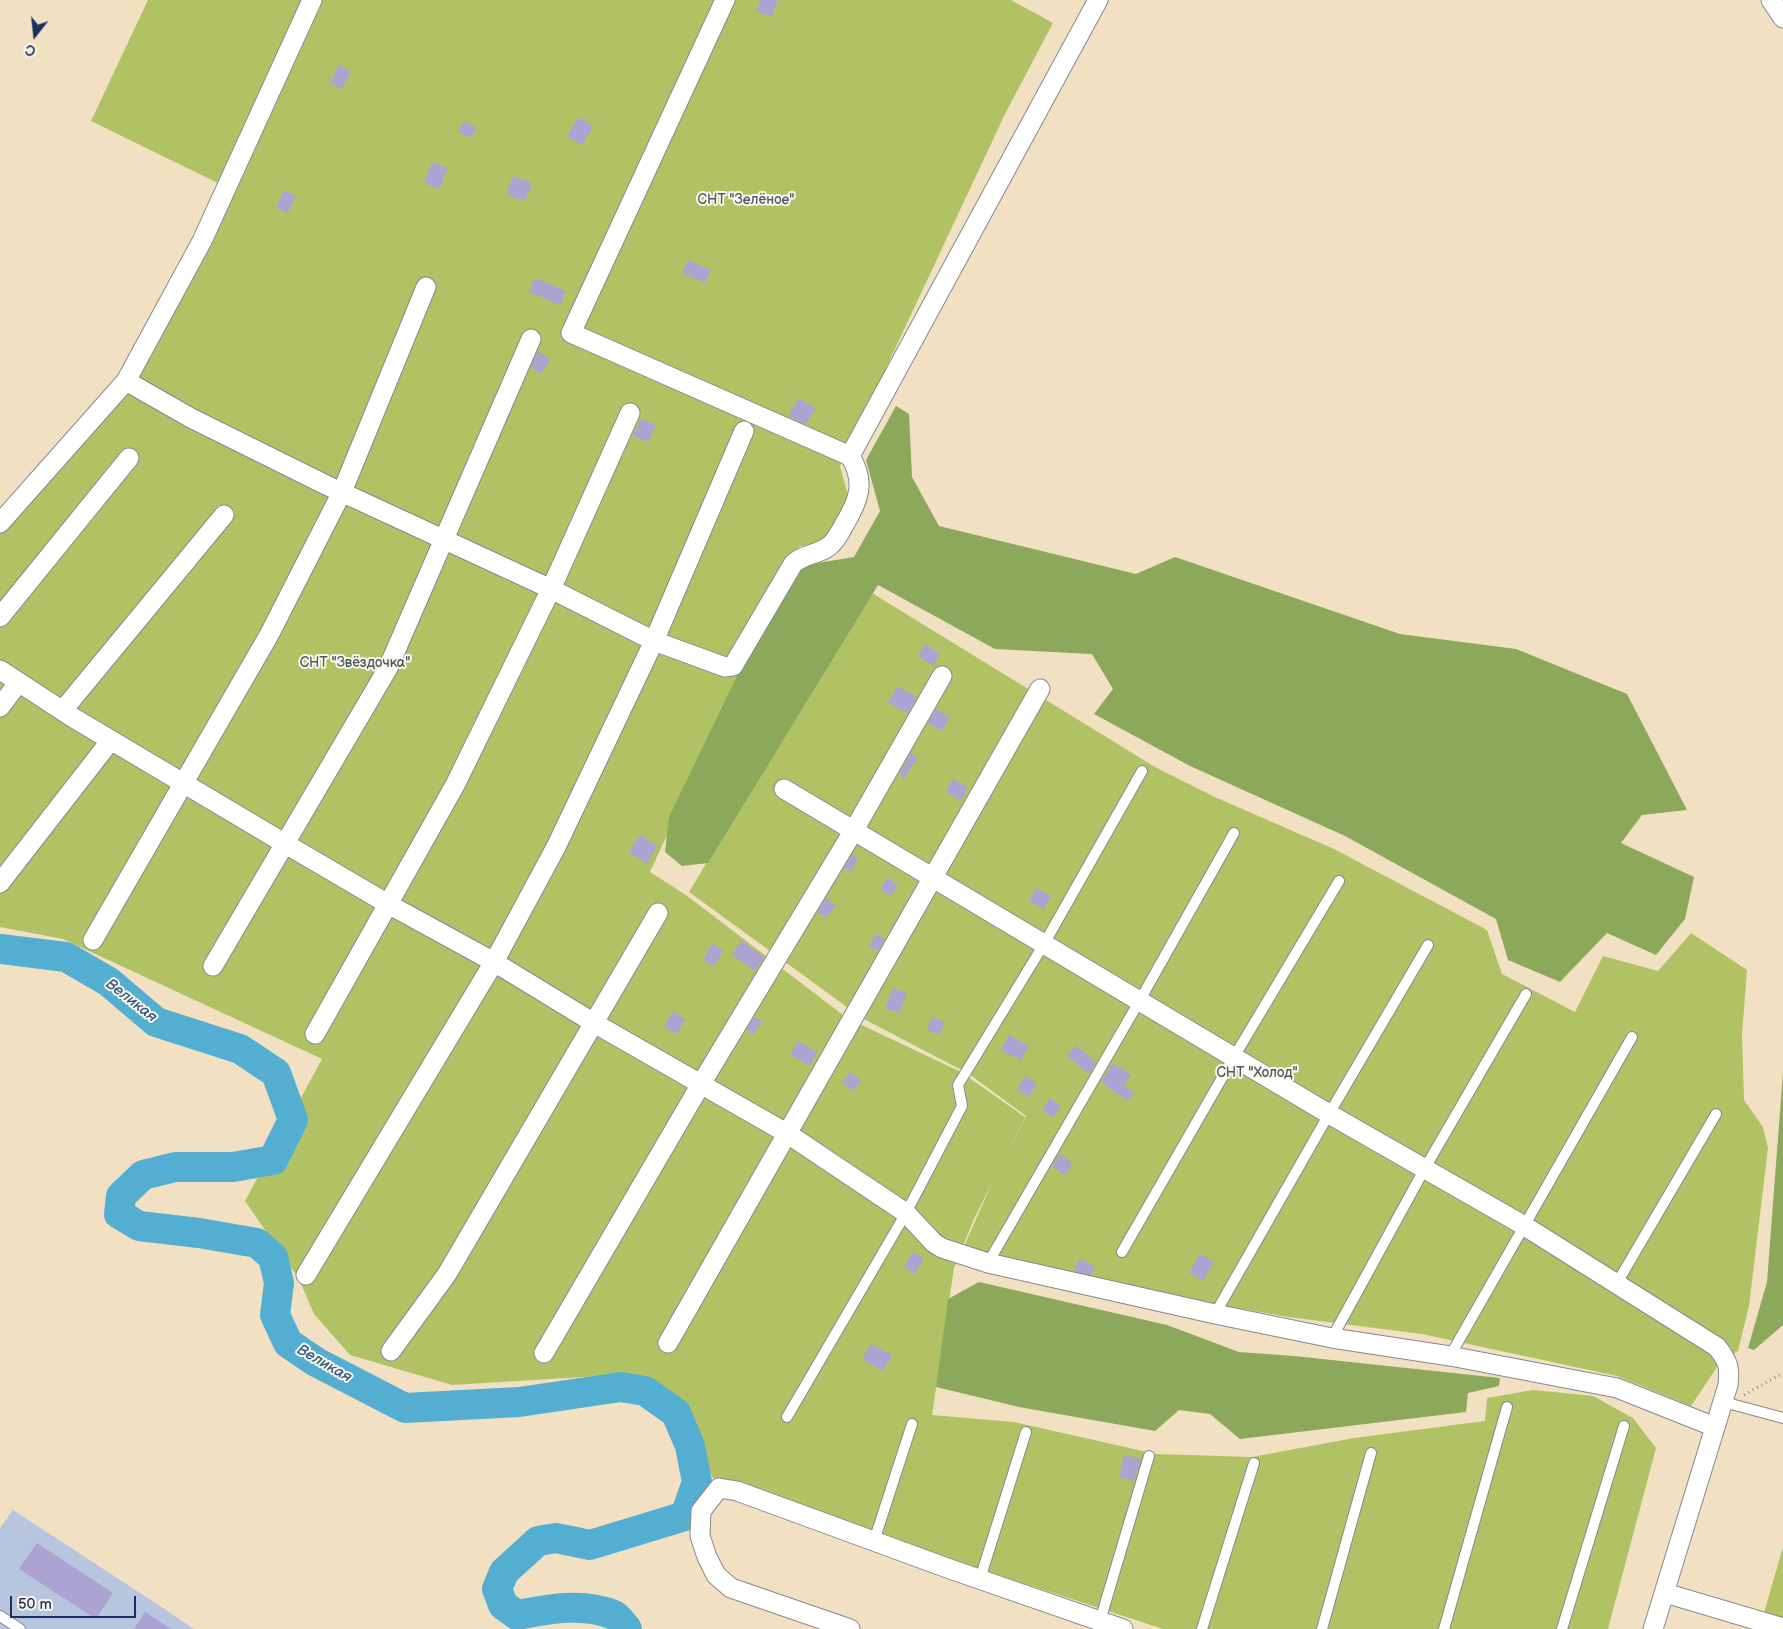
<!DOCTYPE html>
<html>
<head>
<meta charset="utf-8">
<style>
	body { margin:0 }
	#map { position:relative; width:1783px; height:1629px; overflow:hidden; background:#f2e0c3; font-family:"Balsamiq Sans",sans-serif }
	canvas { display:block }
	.north { position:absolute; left:10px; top:10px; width:50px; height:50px; -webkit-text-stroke:4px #fbf7ec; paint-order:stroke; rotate:196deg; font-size:14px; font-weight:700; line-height:20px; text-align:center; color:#1b2f5e }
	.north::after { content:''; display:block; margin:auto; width:18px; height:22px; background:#1b2f5e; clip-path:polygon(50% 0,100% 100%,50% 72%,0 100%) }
	.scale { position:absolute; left:10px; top:1596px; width:126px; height:22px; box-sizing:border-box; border:2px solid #1b2f5e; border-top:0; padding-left:6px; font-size:15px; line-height:18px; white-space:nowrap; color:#1b2f5e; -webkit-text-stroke:4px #fbf7ec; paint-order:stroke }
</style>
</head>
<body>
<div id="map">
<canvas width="1783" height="1629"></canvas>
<div class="north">С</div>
<div class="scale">50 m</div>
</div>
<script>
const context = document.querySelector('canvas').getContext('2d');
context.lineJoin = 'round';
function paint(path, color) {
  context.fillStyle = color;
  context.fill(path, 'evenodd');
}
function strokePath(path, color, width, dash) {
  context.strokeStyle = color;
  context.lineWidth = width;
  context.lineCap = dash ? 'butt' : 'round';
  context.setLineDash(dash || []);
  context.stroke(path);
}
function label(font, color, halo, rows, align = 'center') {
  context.font = font + ' "Balsamiq Sans",sans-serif';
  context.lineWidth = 4;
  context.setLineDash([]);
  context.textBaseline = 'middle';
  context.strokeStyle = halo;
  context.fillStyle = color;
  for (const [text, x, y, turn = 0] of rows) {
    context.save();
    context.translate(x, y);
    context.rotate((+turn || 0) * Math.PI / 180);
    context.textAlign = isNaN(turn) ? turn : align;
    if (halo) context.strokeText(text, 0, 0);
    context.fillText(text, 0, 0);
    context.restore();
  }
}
const industrial = new Path2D(`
	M 13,1510 L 160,1606 L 194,1629 L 0,1629 L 0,1528 Z`);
const green = new Path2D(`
	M 148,0 L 1011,0 L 1053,23 L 1006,112 L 840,466 L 849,499 L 818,549 L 800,546 L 650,872 L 686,895 L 847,1018 L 961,1072 L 1025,1117 L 1006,1157 L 1026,1116 L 969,1074 L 862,1018 L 689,892 L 758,777 L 872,593 L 1155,767 L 1217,798 L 1334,849 L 1487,930 L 1502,974 L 1575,1012 L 1603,956 L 1658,971 L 1691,933 L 1747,970 L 1742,1034 L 1744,1100 L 1763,1127 L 1768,1148 L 1749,1306 L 1738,1351 L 1721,1361 L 1691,1406 L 1617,1376 L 1422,1334 L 1288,1317 L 1062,1277 L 962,1251 L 992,1183 L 974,1219 L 954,1268 L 932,1415 L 1014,1422 L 1156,1454 L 1252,1457 L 1354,1438 L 1485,1421 L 1487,1398 L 1533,1390 L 1593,1396 L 1633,1418 L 1656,1448 L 1608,1629 L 1163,1629 L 977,1568 L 749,1487 L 713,1478 L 675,1400 L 633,1374 L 452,1385 L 350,1355 L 314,1314 L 299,1279 L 245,1201 L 322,1059 L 63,939 L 0,927 L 0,517 L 116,399 L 230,189 L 91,121 Z
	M 1783,1547 L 1783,1619 L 1764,1613 Z`);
const forest = new Path2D(`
	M 896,406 L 909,414 L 912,477 L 939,526 L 1136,574 L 1175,557 L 1400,634 L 1516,649 L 1627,694 L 1687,810 L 1642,815 L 1621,843 L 1694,877 L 1685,919 L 1656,955 L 1607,933 L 1560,982 L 1508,960 L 1496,919 L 1345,836 L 1190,766 L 1094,714 L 1113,689 L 1092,654 L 995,649 L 878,585 L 708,863 L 682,866 L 665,852 L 669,817 L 750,649 L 800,566 L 854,557 L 880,511 L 866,460 Z
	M 1783,1072 L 1783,1325 L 1754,1350 L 1748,1348 L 1767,1282 Z
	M 979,1282 L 1167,1325 L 1239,1352 L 1294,1356 L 1500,1378 L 1499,1386 L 1468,1393 L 1466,1412 L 1240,1439 L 1210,1414 L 1179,1410 L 1155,1431 L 1019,1407 L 936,1387 L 948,1299 Z`);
const river = new Path2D(`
	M 0,949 L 66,957 L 109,982 L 156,1022 L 240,1049 L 276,1073 L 293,1120 L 273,1160 L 233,1167 L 175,1167 L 143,1175 L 121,1196 L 119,1214 L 139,1226 L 199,1233 L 257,1243 L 273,1257 L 279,1283 L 275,1315 L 288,1343 L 316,1362 L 405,1408 L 519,1402 L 621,1387 L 645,1391 L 676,1413 L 690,1446 L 697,1482 L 685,1516 L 590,1545 L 556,1538 L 538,1541 L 504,1572 L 497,1589 L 503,1605 L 517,1615 C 548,1609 584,1602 614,1615 C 619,1618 624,1625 627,1629`);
const building = new Path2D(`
	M 760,0 L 778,0 L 771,17 L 756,11 Z
	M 339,65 L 351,71 L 342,89 L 330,83 Z
	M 578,117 L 593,126 L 582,145 L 567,136 Z
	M 464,121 L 476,127 L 471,138 L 458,132 Z
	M 432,162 L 448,168 L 439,189 L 424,183 Z
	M 513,176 L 532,183 L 525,201 L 506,194 Z
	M 284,190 L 296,196 L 288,213 L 276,208 Z
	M 688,260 L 711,270 L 705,283 L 682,273 Z
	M 535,278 L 566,291 L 560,305 L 529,292 Z
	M 538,351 L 550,360 L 541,374 L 531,367 Z
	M 799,398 L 816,408 L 806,424 L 788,416 Z
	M 641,419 L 656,425 L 648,442 L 633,436 Z
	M 925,644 L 940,654 L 933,666 L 918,656 Z
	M 897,686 L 917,697 L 908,713 L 888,703 Z
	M 936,709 L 950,717 L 942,731 L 928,723 Z
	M 911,753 L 918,758 L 904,778 L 899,774 Z
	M 952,779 L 968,787 L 961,800 L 946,792 Z
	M 640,835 L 657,846 L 647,864 L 629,853 Z
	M 853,854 L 858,858 L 851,872 L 844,868 Z
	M 887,878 L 898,885 L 891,896 L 880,890 Z
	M 1036,888 L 1051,896 L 1044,909 L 1029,902 Z
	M 826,898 L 836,906 L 826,918 L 818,912 Z
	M 876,934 L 885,939 L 878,951 L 869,946 Z
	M 741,941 L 764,957 L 755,971 L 732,955 Z
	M 712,944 L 723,950 L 715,966 L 703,960 Z
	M 893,988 L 907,993 L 899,1013 L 885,1008 Z
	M 673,1011 L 686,1020 L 676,1034 L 664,1026 Z
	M 754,1017 L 762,1021 L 753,1035 L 746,1030 Z
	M 932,1017 L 945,1022 L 940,1035 L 927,1030 Z
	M 1009,1035 L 1029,1046 L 1021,1060 L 1001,1050 Z
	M 798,1041 L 817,1052 L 810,1066 L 790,1055 Z
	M 1076,1045 L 1096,1062 L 1089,1074 L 1067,1056 Z
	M 1113,1063 L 1131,1075 L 1124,1085 L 1134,1093 L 1128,1101 L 1101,1082 Z
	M 850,1072 L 861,1080 L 854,1091 L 842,1083 Z
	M 1026,1076 L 1037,1084 L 1029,1097 L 1017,1089 Z
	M 1050,1098 L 1061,1106 L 1053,1118 L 1042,1110 Z
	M 1060,1154 L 1073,1163 L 1065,1175 L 1052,1166 Z
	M 913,1252 L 924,1258 L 915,1274 L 904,1267 Z
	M 1200,1254 L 1214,1262 L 1203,1281 L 1189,1273 Z
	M 1079,1259 L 1095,1266 L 1092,1275 L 1074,1271 Z
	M 871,1344 L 892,1355 L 883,1371 L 862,1359 Z
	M 1124,1455 L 1141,1459 L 1134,1481 L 1119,1477 Z
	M 37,1543 L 113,1593 L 96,1619 L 19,1569 Z
	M 145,1612 L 171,1629 L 134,1629 Z`);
const path = new Path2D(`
	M 1744,1395 L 1783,1373`);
const service = new Path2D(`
	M 1122,1252 L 1234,1057 L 1339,881
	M 988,1263 L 1140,1000 L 1234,833
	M 1617,1283 L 1716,1114
	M 1215,1314 L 1329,1114 L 1428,945
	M 1332,1338 L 1425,1168 L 1526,994
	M 1450,1356 L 1632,1037
	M 1731,1404 L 1783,1418
	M 787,1417 L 906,1213 L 962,1106 L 958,1085 L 1044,944 L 1142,771
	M 874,1541 L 912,1424
	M 980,1579 L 1026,1432
	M 0,1616 L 20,1629
	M 1100,1621 L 1149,1456
	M 1202,1629 L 1254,1463
	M 1322,1629 L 1371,1453
	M 1444,1629 L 1507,1407
	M 1562,1629 L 1624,1426`);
const minor = new Path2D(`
	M 725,0 L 571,333 L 850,456
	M 1771,0 L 1783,18
	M 126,381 L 191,418 L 326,485 L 551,589 L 654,641 L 725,667 L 733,666 L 793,564 C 803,554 817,555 828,547 C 835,542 840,533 844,525 C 859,500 866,482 850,456 L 1098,0
	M 0,523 L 126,381 L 202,241 L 312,0
	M 0,617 L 129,458
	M 0,670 L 72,717 L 284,843 L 388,904 L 494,962 L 594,1023 L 788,1134 L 906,1213 L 934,1243 L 942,1248 L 988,1263 L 1215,1314 L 1332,1338 L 1450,1356 L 1617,1388 L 1715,1427
	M 0,707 L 19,682
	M 63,710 L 224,515
	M 784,789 L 1329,1114 L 1523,1225 L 1717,1347 C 1728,1361 1730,1367 1728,1385 L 1653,1629
	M 0,883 L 111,740
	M 93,940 L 269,635 L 342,492 L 426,287
	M 213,966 L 388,668 L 531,339
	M 315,1034 L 455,785 L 551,589 L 630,413
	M 306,1275 L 494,962 L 556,847 L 654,641 L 744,431
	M 668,1343 L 1040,689
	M 391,1351 L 447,1274 L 658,913
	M 544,1353 L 701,1084 L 854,830 L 942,676
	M 1665,1593 L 1783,1628
	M 850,1629 L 731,1588 L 716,1575 L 707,1557 L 700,1536 L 701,1511 L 719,1488 L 737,1491 L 950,1569 L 1123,1629`);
const parkNames = [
	["СНТ \"Зелёное\"",746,200],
	["СНТ \"Звёздочка\"",355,663],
	["СНТ \"Холод\"",1257,1073]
];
const waterNames = [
	["Великая",131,1001,38],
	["Великая",324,1364,30]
];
paint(industrial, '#b7c5de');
paint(green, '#b1c265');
paint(forest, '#8ca85a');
strokePath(river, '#54aed2', 30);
paint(building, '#aca3d3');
strokePath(service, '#868890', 12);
strokePath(minor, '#868890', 21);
strokePath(path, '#868890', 3, [1, 4]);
strokePath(service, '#fff', 10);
strokePath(minor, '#fff', 19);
label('14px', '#485b60', '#fbf7ec', parkNames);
label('italic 15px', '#2f5b87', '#fbf7ec', waterNames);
</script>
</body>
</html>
